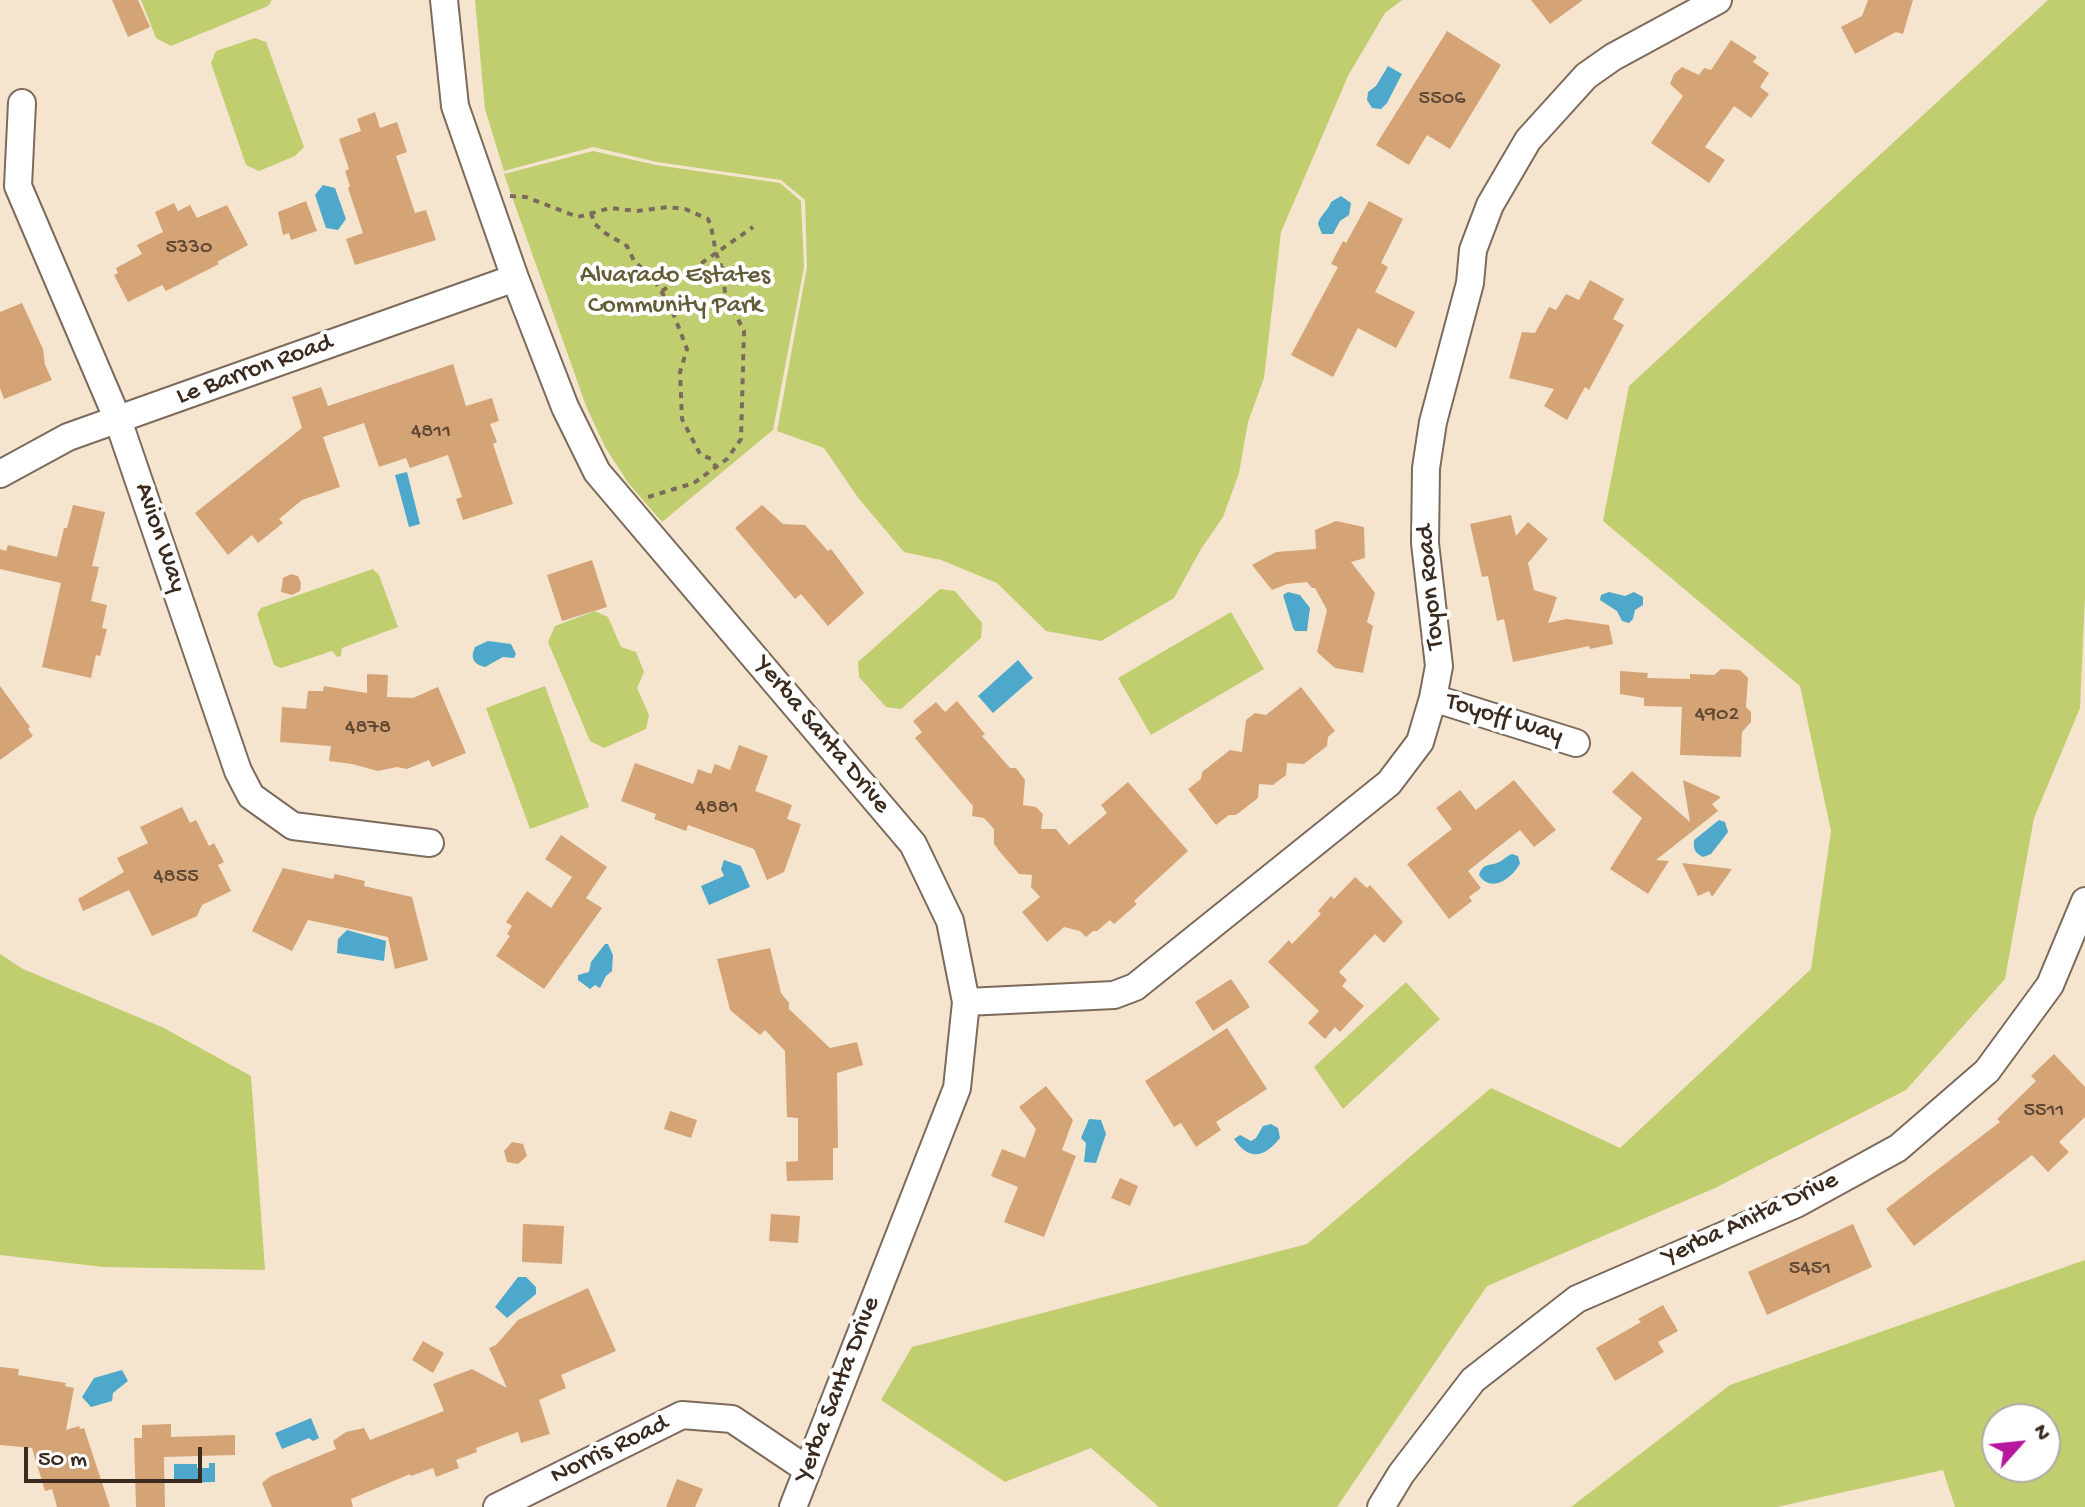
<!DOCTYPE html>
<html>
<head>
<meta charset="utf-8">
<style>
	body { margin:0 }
	#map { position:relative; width:2085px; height:1507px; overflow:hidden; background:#f6e5ce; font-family:"Gochi Hand",sans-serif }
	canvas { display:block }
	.north { position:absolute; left:1981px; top:1403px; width:80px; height:80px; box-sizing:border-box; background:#fff; border:2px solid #b1aaa5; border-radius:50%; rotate:63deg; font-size:22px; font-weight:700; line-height:32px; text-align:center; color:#3b2a1e }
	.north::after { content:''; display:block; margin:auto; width:28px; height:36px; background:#b5179e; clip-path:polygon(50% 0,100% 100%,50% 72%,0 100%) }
	.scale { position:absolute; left:24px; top:1447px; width:178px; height:36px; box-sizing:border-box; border:4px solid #3b2a1e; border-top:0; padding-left:10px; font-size:24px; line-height:28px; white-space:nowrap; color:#3b2a1e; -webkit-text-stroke:6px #fff; paint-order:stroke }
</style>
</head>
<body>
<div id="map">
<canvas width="2085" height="1507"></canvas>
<div class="north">N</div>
<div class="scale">50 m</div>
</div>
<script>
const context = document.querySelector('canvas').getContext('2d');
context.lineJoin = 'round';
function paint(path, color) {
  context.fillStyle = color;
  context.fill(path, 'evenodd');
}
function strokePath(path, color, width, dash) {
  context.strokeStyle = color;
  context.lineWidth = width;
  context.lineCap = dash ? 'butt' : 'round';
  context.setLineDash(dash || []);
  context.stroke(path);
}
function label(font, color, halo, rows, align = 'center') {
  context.font = font + ' "Gochi Hand",sans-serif';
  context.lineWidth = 8;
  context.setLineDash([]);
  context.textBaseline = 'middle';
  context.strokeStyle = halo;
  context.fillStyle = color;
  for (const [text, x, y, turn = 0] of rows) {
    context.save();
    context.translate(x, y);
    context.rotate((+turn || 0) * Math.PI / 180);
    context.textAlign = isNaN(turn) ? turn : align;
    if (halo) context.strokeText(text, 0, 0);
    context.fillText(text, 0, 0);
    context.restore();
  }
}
const green = new Path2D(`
	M 141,0 L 272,0 L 268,6 L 171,46 L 156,38 Z
	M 475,0 L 1402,0 L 1385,13 L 1348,76 L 1281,232 L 1264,378 L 1248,422 L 1239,473 L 1223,517 L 1201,549 L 1174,598 L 1101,641 L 1046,631 L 997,583 L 941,560 L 904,552 L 859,499 L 824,448 L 777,431 L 807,267 L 805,200 L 781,180 L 657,162 L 593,147 L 504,171 L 485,109 Z
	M 2048,0 L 2085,0 L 2085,596 L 2080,708 L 2034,818 L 2005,979 L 1906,1090 L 1715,1188 L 1487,1286 L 1337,1507 L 1159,1507 L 1091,1448 L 1005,1482 L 881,1400 L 912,1347 L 1307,1244 L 1491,1088 L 1620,1148 L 1811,969 L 1831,831 L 1800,686 L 1603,521 L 1629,386 Z
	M 255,38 L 266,42 L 304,147 L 295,156 L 259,171 L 246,165 L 211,63 L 216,51 Z
	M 593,151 L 656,165 L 780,183 L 801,201 L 804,267 L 773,430 L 662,522 L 629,484 L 605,447 L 586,406 L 504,174 Z
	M 373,569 L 379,575 L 398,627 L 342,648 L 341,656 L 337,657 L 332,651 L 281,668 L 274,665 L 257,614 L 261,608 Z
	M 940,589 L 955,591 L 982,623 L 981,638 L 901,709 L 886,707 L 859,677 L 858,662 Z
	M 595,611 L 608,617 L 621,647 L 636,652 L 644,672 L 637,688 L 649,715 L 646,729 L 604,748 L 590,741 L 548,642 L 555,626 Z
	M 1231,612 L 1264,669 L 1151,735 L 1118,678 Z
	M 545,686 L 589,807 L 530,829 L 486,708 Z
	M 0,954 L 23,969 L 164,1028 L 251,1076 L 265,1270 L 103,1267 L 0,1255 Z
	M 1406,982 L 1440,1019 L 1343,1109 L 1314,1067 Z
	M 2085,1260 L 2085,1507 L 1955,1507 L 1943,1470 L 1777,1507 L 1571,1507 L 1730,1385 ZM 2045,1419 L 2045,1467 L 1997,1467 L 1997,1419 Z`);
const water = new Path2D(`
	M 1388,66 L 1402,74 L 1387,103 L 1381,109 L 1372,108 L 1367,100 L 1368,92 L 1376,86 Z
	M 323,185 L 335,188 L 346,219 L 338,230 L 326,228 L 315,195 Z
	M 1341,196 L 1351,203 L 1349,215 L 1340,221 L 1333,234 L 1322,234 L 1318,224 C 1320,215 1328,211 1331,202 Z
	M 407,472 L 420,524 L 409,527 L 395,475 Z
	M 1288,592 L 1300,595 L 1310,608 L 1307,631 L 1295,631 L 1293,628 L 1283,595 Z
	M 1609,592 L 1625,596 L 1634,592 L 1643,597 L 1643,605 L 1635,610 L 1633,619 L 1629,623 L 1622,621 L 1617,611 L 1600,600 L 1601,595 Z
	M 488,641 L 511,644 L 516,654 L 514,658 L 503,657 L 485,667 C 473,664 470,658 475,647 Z
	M 1018,660 L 1033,678 L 993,713 L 978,696 Z
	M 1719,820 L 1725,822 L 1728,832 L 1711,854 L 1703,857 C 1695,853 1693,849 1694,840 Z
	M 1512,854 L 1518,856 L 1520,863 C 1513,878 1491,894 1479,875 C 1483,863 1488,866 1497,863 C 1503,861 1506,856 1512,854 Z
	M 724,860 L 741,866 L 750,887 L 709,905 L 701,886 L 724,876 L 721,869 Z
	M 347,930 L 386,941 L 384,961 L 337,953 L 338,939 Z
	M 605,944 L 608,944 L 613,955 L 612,971 L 606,976 L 600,988 L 595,985 L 590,989 L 578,980 L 578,975 L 589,972 L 591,962 Z
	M 1089,1119 L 1101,1120 L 1106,1134 L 1096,1163 L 1084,1162 L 1086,1143 L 1081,1138 Z
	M 1271,1124 L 1278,1128 L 1280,1138 C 1264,1158 1249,1161 1234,1139 L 1240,1135 L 1251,1141 L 1256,1138 L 1263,1126 Z
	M 518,1277 L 526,1277 L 536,1287 L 536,1294 L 507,1318 L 495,1307 Z
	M 122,1370 L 128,1381 L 113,1393 L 112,1401 L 91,1407 L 82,1397 L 94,1378 Z
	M 311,1418 L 319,1438 L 313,1441 L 309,1438 L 282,1449 L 275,1433 Z
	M 209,1463 L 215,1463 L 215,1482 L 174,1483 L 174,1464 L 197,1464 L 197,1468 L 209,1468 Z`);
const building = new Path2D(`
	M 112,0 L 138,0 L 150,27 L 128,37 Z
	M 1531,0 L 1583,0 L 1550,24 Z
	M 1868,0 L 1913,0 L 1903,34 L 1896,32 L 1855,54 L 1841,27 L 1862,16 Z
	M 1447,31 L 1501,65 L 1450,149 L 1427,135 L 1409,165 L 1376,145 Z
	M 1731,40 L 1757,57 L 1753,62 L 1769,73 L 1760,87 L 1769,94 L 1751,118 L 1734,106 L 1705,147 L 1725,160 L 1709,183 L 1651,143 L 1683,96 L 1670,84 L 1674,74 L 1682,67 L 1699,75 L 1704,68 L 1711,70 Z
	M 375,112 L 380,128 L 397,122 L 407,152 L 396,156 L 415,213 L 426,210 L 436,240 L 355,265 L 346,239 L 363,233 L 348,188 L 350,186 L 345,171 L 349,169 L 339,139 L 361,131 L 357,119 Z
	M 306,201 L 317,231 L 291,240 L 289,233 L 283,235 L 278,212 Z
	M 1369,201 L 1403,219 L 1381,263 L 1388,267 L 1375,292 L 1415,312 L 1396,348 L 1358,328 L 1333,377 L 1291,355 L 1338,267 L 1331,264 L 1343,241 L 1346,243 Z
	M 174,203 L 178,211 L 190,205 L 197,218 L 227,205 L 248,245 L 217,262 L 219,264 L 166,291 L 162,285 L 128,302 L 114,275 L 118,273 L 116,268 L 142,254 L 137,245 L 163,232 L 155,212 Z
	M 1590,280 L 1624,299 L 1613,319 L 1624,325 L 1589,390 L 1585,387 L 1567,420 L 1544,406 L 1554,389 L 1509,378 L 1522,332 L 1535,333 L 1549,307 L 1556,310 L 1566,294 L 1579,300 Z
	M 22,303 L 43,349 L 45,365 L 52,380 L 4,399 L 0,388 L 0,312 Z
	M 453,364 L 466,406 L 492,398 L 499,421 L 490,424 L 497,442 L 493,444 L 513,504 L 463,520 L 456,499 L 462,497 L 448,455 L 410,468 L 406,458 L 379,467 L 364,423 L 323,437 L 340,487 L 302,500 L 279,519 L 283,523 L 258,543 L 252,535 L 228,555 L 195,513 L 302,428 L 292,397 L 321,387 L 328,406 Z
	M 73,505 L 105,512 L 92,566 L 99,567 L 91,601 L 107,605 L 102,628 L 107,629 L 100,656 L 96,655 L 91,678 L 42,667 L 61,583 L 0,569 L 0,549 L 6,551 L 8,545 L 57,557 L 64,528 L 67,528 Z
	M 762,505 L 783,524 L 805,525 L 828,551 L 831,549 L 864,593 L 828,626 L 801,594 L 795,599 L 735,528 Z
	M 1511,515 L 1516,536 L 1528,522 L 1548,539 L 1528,563 L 1534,590 L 1557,597 L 1548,623 L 1566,619 L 1609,625 L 1613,644 L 1590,649 L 1589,646 L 1513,662 L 1504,619 L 1497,621 L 1488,576 L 1482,577 L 1470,524 Z
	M 1336,521 L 1364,527 L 1365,558 L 1351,562 L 1375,593 L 1367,622 L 1373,626 L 1363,673 L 1335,668 L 1317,652 L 1327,610 L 1315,588 L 1312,588 L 1307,582 L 1287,584 L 1272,590 L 1252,565 L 1276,552 L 1316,549 L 1315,530 Z
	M 592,560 L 607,607 L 562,621 L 547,575 Z
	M 291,574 L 298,576 L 301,583 L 300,591 L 292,595 L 281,592 L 283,578 Z
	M 1721,669 L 1740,670 L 1748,678 L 1746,707 L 1751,712 L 1751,722 L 1742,732 L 1741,757 L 1680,755 L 1682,707 L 1644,706 L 1644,698 L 1620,694 L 1620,671 L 1648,673 L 1647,678 L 1690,679 L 1690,674 L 1714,675 Z
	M 367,674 L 388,675 L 387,697 L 413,698 L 438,687 L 466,753 L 432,767 L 429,760 L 407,769 L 397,767 L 378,771 L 352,764 L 329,761 L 331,746 L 280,742 L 282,707 L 306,709 L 308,691 L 323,691 L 324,686 L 367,693 Z
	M 0,686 L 30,727 L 28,729 L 33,736 L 0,760 Z
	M 1301,687 L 1335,731 L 1328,737 L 1327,746 L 1304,764 L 1287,763 L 1286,775 L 1273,785 L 1259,784 L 1258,798 L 1236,815 L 1229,815 L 1216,825 L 1188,789 L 1201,779 L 1202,772 L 1230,750 L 1242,752 L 1246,720 L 1255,713 L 1266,715 Z
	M 957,701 L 985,734 L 982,736 L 1010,768 L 1016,768 L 1025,780 L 1023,805 L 1036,807 L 1043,814 L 1041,829 L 1056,829 L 1069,845 L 1107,813 L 1101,805 L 1128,782 L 1188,851 L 1134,901 L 1137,904 L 1114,924 L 1110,920 L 1097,931 L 1093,931 L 1086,937 L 1080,931 L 1064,927 L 1047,942 L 1022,912 L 1040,897 L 1031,887 L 1032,875 L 1019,874 L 1000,852 L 994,844 L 994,829 L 984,818 L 972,816 L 973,806 L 915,738 L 922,732 L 913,721 L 936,702 L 945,712 Z
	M 739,745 L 768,756 L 755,791 L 792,805 L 787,819 L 801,824 L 784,872 L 767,880 L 754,849 L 688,825 L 686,831 L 654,819 L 656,814 L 621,801 L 635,763 L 693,784 L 698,769 L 711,774 L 715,764 L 730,770 Z
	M 1632,771 L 1690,822 L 1683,780 L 1721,797 L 1712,804 L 1718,811 L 1656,860 L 1669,861 L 1648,894 L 1610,869 L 1642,818 L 1612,792 Z
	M 1514,780 L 1556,830 L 1534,847 L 1520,830 L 1468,871 L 1481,888 L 1469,897 L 1472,901 L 1449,919 L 1407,864 L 1452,829 L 1436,808 L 1460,790 L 1476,810 Z
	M 182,807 L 190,823 L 196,820 L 209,846 L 214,843 L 224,862 L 218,865 L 231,891 L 202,905 L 197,916 L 152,936 L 129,890 L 83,911 L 78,899 L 124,872 L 117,858 L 148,843 L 140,827 Z
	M 561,835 L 607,867 L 586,898 L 602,908 L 544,989 L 496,956 L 510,936 L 507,934 L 512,926 L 506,922 L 527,891 L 551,908 L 572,877 L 545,859 Z
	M 1682,863 L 1732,869 L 1712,897 L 1709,891 L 1698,896 Z
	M 283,868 L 333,879 L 335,874 L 365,881 L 364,886 L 412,897 L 428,960 L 395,969 L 388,937 L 308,920 L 292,951 L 252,931 Z
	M 1355,877 L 1367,888 L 1370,885 L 1403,922 L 1384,943 L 1375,934 L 1339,972 L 1347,980 L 1342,986 L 1364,1006 L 1340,1032 L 1335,1027 L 1325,1039 L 1308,1023 L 1319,1011 L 1268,962 L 1289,940 L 1292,944 L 1321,914 L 1318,911 L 1331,896 L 1334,899 Z
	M 770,948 L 781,993 L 789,1003 L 789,1009 L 830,1048 L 857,1042 L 863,1065 L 837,1073 L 838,1148 L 833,1148 L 833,1180 L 787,1181 L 786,1162 L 798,1161 L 798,1118 L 787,1117 L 785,1051 L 765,1030 L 760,1035 L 730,1010 L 717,959 Z
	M 1231,979 L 1250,1007 L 1213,1031 L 1195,1002 Z
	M 1227,1028 L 1267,1089 L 1216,1122 L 1221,1130 L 1196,1147 L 1181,1123 L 1174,1127 L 1145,1081 Z
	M 2054,1054 L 2085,1087 L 2085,1117 L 2059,1142 L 2069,1152 L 2048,1172 L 2032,1155 L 1914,1246 L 1886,1209 L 2000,1122 L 1997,1119 L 2036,1081 L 2031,1076 Z
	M 1046,1086 L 1073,1120 L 1062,1150 L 1076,1156 L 1044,1237 L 1004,1222 L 1018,1187 L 991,1176 L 1002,1149 L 1025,1158 L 1036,1129 L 1019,1107 Z
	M 670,1111 L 697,1120 L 691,1138 L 664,1129 Z
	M 512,1142 L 523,1144 L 527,1156 L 518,1164 L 507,1162 L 504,1151 Z
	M 1120,1178 L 1138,1186 L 1130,1206 L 1111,1198 Z
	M 771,1214 L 800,1216 L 798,1243 L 769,1241 Z
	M 523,1224 L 564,1226 L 562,1264 L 522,1262 Z
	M 1853,1224 L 1872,1267 L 1767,1315 L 1748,1272 Z
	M 588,1288 L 616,1351 L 561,1375 L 566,1388 L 539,1400 L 550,1434 L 521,1443 L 518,1432 L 476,1448 L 477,1452 L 456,1460 L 459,1468 L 436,1477 L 433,1468 L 411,1476 L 410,1474 L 351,1499 L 353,1507 L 272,1507 L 262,1483 L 271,1476 L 336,1449 L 333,1441 L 346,1432 L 364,1428 L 370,1440 L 444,1411 L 433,1384 L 472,1369 L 507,1388 L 489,1348 L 496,1345 L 518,1320 Z
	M 1663,1305 L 1678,1331 L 1658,1342 L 1664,1352 L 1615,1381 L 1596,1348 L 1641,1322 L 1638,1319 Z
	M 423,1341 L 444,1353 L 433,1373 L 412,1360 Z
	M 0,1367 L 19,1369 L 18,1375 L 66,1383 L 65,1386 L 74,1388 L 66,1430 L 79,1426 L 80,1429 L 84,1428 L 110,1507 L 57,1507 L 52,1489 L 45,1491 L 32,1448 L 0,1445 Z
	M 171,1424 L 171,1437 L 235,1435 L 235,1455 L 164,1457 L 165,1507 L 136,1507 L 134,1438 L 142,1438 L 142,1425 Z
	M 677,1479 L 703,1489 L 695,1507 L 666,1507 Z`);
const path = new Path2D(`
	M 510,196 L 526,197 L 578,217 L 610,208 L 637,211 L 669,207 L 685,209 L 708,219 L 711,226 L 716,253 L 723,270 L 725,294 L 744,331 L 741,439 L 727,459 L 694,483 L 648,497
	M 591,213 L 595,224 L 605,233 L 627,246 L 634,261 L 652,277 L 670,305 L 687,349 L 680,372 L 682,419 L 700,454 L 711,459 L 716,467
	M 662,291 L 753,227`);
const minor = new Path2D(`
	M 444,0 L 455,106 L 515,278 L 565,407 L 597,472 L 913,844 L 950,921 L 966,1002 L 957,1088 L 793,1507
	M 22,103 L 18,186 L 118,420 L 238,771 L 251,796 L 293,826 L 430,843
	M 0,474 L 68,437 L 515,278
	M 1433,698 L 1576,743
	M 966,1002 L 1114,995 L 1135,987 L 1389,783 L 1420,742 L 1433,698 L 1439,666 L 1425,543 L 1426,468 L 1433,422 L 1470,283 L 1473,250 L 1490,205 L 1528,140 L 1586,76 L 1613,57 L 1718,0
	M 497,1507 L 682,1415 L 732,1419 L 808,1470
	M 1381,1507 L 1401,1474 L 1473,1380 L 1577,1299 L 1796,1204 L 1898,1148 L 1987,1071 L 2050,985 L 2085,901`);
const numberNames = [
	["5506",1442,100],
	["5330",189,249],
	["4811",431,433],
	["4902",1717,716],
	["4878",368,729],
	["4881",717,809],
	["4855",176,878],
	["5511",2044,1112],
	["5451",1810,1270]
];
const parkNames = [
	["Alvarado Estates",675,277],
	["Community Park",675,307]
];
const streetNames = [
	["Le Barron Road",255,371,-20],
	["Avion Way",159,538,71],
	["Toyon Road",1432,587,-95],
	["Toyoff Way",1504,720,17],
	["Yerba Santa Drive",821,736,50],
	["Yerba Anita Drive",1751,1220,-25],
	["Yerba Santa Drive",839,1390,-69],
	["Norris Road",610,1451,-26]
];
paint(green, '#c0ce70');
paint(water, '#4da8cb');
paint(building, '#d4a477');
strokePath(minor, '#7c6b5c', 30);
strokePath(path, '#7c6b5c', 4, [6, 6]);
strokePath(minor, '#fff', 26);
label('22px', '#614834', null, numberNames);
label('26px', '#635b37', '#fff', parkNames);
label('26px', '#3b2a1e', '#fff', streetNames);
</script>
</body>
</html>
